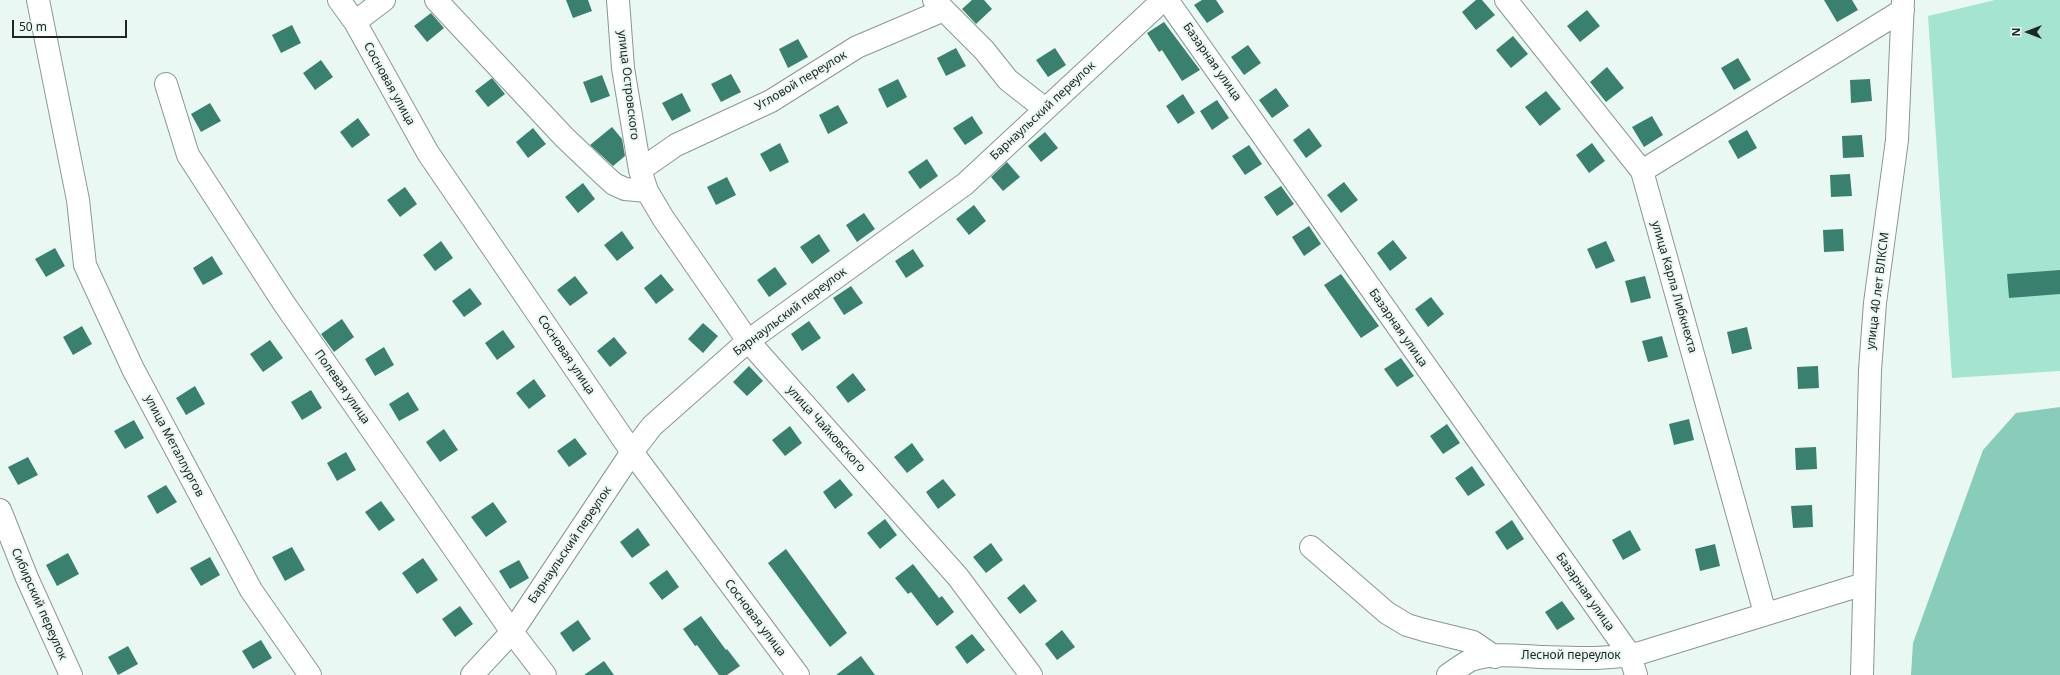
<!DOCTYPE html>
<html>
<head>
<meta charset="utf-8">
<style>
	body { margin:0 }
	#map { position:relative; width:2060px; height:675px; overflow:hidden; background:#e9f8f3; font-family:"Noto Sans",sans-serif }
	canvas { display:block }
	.north { position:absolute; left:2008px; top:12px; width:40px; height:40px; -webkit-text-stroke:3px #e9f8f3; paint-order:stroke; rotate:270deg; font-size:11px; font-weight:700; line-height:16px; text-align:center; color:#212625 }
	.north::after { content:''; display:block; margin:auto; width:14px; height:18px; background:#212625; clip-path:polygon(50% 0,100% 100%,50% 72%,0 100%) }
	.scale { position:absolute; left:12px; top:20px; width:115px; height:18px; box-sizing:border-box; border:2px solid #212625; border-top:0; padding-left:5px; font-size:12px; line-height:14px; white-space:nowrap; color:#212625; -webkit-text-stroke:3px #e9f8f3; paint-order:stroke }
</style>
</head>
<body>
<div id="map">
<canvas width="2060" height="675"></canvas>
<div class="north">N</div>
<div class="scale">50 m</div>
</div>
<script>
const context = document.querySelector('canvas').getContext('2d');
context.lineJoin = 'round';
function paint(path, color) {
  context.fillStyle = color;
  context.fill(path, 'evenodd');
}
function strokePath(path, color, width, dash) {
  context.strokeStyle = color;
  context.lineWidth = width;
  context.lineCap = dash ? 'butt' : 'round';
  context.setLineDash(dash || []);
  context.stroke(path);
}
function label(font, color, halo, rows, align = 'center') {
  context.font = font + ' "Noto Sans",sans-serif';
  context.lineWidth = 4;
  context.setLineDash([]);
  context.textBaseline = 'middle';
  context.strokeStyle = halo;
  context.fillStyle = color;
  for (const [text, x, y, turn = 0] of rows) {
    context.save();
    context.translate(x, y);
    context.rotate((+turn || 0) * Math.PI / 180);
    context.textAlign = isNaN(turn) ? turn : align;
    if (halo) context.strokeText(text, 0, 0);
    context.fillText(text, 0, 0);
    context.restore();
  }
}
const green = new Path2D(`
	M 1995,0 L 2060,0 L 2060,371 L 1952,378 L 1928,16 Z`);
const forest = new Path2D(`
	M 2060,407 L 2060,675 L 1911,675 L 1913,643 L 1983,450 L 2016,413 Z`);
const building = new Path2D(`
	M 566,0 L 588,0 L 592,11 L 573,18 Z
	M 972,0 L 984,0 L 992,9 L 976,24 L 962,9 Z
	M 1202,0 L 1216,0 L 1224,12 L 1207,23 L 1194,5 Z
	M 1476,0 L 1482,0 L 1495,15 L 1476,30 L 1462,12 Z
	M 1824,0 L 1852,0 L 1858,10 L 1837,22 Z
	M 1587,10 L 1600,26 L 1580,42 L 1567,26 Z
	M 431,13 L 444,28 L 427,42 L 414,26 Z
	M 1164,22 L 1200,70 L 1182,81 L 1162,50 L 1159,52 L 1147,33 Z
	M 292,25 L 301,43 L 281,53 L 272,35 Z
	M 1513,36 L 1528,54 L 1511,68 L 1496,50 Z
	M 798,39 L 808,57 L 788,68 L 779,49 Z
	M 1248,45 L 1261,63 L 1244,75 L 1231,57 Z
	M 956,48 L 966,66 L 946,76 L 937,58 Z
	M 1055,48 L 1066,65 L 1048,77 L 1036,60 Z
	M 1738,58 L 1751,80 L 1734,90 L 1721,68 Z
	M 321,60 L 333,77 L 315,90 L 303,73 Z
	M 1607,67 L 1624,88 L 1606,102 L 1590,82 Z
	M 731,74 L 741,92 L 721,102 L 711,84 Z
	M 602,75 L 610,96 L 591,103 L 583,82 Z
	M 492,78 L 505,94 L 488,107 L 475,91 Z
	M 898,79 L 907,97 L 887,108 L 878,89 Z
	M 1870,79 L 1872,101 L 1851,103 L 1850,80 Z
	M 1276,88 L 1289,106 L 1272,118 L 1259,100 Z
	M 1546,91 L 1561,109 L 1540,126 L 1525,107 Z
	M 682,93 L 691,111 L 672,121 L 662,103 Z
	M 1183,94 L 1195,113 L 1178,124 L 1166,106 Z
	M 1217,100 L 1229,118 L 1212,130 L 1200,111 Z
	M 210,103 L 221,121 L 201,132 L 191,114 Z
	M 838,105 L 848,123 L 828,134 L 819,115 Z
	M 972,116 L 983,133 L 965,145 L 953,128 Z
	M 1652,116 L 1663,135 L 1644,147 L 1632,127 Z
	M 358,118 L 370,135 L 352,148 L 340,132 Z
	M 612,127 L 622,139 L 625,156 L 613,166 L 590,145 Z
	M 533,128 L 546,144 L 528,158 L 516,142 Z
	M 1309,128 L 1322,146 L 1306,158 L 1293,140 Z
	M 1747,130 L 1757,148 L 1738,159 L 1728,141 Z
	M 1045,132 L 1058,148 L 1041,162 L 1028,146 Z
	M 1862,135 L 1864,157 L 1843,158 L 1842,136 Z
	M 780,143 L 789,162 L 770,172 L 760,154 Z
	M 1592,143 L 1605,161 L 1589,173 L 1576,155 Z
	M 1249,145 L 1262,164 L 1245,175 L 1232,156 Z
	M 927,159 L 938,176 L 920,189 L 908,172 Z
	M 1007,162 L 1020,177 L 1003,191 L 991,177 Z
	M 1850,174 L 1852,196 L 1831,197 L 1830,175 Z
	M 727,177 L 736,195 L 716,205 L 707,187 Z
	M 1344,182 L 1358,200 L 1341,213 L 1327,195 Z
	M 583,183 L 595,199 L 578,213 L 565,197 Z
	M 1281,186 L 1294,204 L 1277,216 L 1264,197 Z
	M 405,187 L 417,204 L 400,217 L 387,200 Z
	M 974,205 L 986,221 L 969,235 L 956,219 Z
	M 864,213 L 875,229 L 857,242 L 846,225 Z
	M 1309,226 L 1321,244 L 1304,256 L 1292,237 Z
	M 1843,229 L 1844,251 L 1824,252 L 1823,230 Z
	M 622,231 L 634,248 L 617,261 L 604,245 Z
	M 819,234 L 830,251 L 812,264 L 800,247 Z
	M 1393,240 L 1407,258 L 1390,271 L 1377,253 Z
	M 441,241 L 453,258 L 435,271 L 423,255 Z
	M 1606,241 L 1615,261 L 1596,269 L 1587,249 Z
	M 55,248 L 65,266 L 46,277 L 35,259 Z
	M 913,249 L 924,266 L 906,278 L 895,261 Z
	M 212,256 L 223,274 L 203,285 L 193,268 Z
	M 775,267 L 787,284 L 769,297 L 757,280 Z
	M 2060,270 L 2060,294 L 2009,298 L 2007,274 Z
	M 661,274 L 674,290 L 656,304 L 644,288 Z
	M 1341,274 L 1379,326 L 1361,338 L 1324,285 Z
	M 575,276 L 588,293 L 570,306 L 557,290 Z
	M 1645,276 L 1651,298 L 1631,303 L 1625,281 Z
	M 851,286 L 863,303 L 844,315 L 833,298 Z
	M 470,288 L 482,304 L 464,317 L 452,301 Z
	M 1431,297 L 1444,314 L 1428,327 L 1415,309 Z
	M 342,319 L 354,337 L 334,352 L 321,334 Z
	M 809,321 L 821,338 L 802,351 L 791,334 Z
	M 703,323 L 718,336 L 703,353 L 688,339 Z
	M 82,326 L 92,344 L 73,355 L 63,337 Z
	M 1747,327 L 1752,349 L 1732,354 L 1727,332 Z
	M 503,330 L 515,347 L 497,360 L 485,343 Z
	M 1662,336 L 1668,357 L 1648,362 L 1642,341 Z
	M 614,337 L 627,353 L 610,367 L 597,351 Z
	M 270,340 L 283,358 L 263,372 L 250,354 Z
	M 384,347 L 394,365 L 375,376 L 365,359 Z
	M 1401,358 L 1414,376 L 1397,387 L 1384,369 Z
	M 749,366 L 763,381 L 747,396 L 733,382 Z
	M 1818,366 L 1819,388 L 1798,389 L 1797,367 Z
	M 853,373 L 866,390 L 848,403 L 836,387 Z
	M 534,379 L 546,396 L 529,409 L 516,393 Z
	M 195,386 L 205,404 L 186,415 L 176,398 Z
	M 311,390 L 322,408 L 302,420 L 291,402 Z
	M 408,392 L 419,410 L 399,421 L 389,404 Z
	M 1689,419 L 1694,440 L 1674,445 L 1669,424 Z
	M 134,420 L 144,438 L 125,449 L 114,431 Z
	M 1447,424 L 1460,443 L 1443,454 L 1430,436 Z
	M 790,426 L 802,443 L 785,456 L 772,440 Z
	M 444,429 L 458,450 L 440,462 L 426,442 Z
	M 575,438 L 587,454 L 569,467 L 557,451 Z
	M 912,443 L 924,460 L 907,473 L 894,457 Z
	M 1816,447 L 1817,469 L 1796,470 L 1795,448 Z
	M 346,452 L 356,470 L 337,481 L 327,463 Z
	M 28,457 L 38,475 L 18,485 L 8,467 Z
	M 1472,466 L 1485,485 L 1468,496 L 1455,478 Z
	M 840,479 L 853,495 L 835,509 L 823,492 Z
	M 943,479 L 956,495 L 938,509 L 926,492 Z
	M 166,485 L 177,502 L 157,514 L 147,496 Z
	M 381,501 L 395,520 L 379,531 L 365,512 Z
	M 493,502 L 507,522 L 486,537 L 471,517 Z
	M 1812,505 L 1813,527 L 1793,528 L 1791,506 Z
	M 885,519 L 897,535 L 880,549 L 867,533 Z
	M 1512,520 L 1524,539 L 1507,550 L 1495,532 Z
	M 638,528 L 650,545 L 632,558 L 620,542 Z
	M 1630,530 L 1641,550 L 1623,560 L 1612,540 Z
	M 991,543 L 1003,560 L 986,573 L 973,557 Z
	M 1715,544 L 1720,566 L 1700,571 L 1695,549 Z
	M 292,547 L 305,570 L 285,581 L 272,557 Z
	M 786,549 L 847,633 L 830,647 L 768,563 Z
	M 68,553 L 79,574 L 57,586 L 46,565 Z
	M 210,557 L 220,575 L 201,586 L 190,568 Z
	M 423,558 L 438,580 L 417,594 L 402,573 Z
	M 519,560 L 529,578 L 510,589 L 499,571 Z
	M 913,564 L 939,598 L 942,596 L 954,612 L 937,626 L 911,592 L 908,594 L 895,578 Z
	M 667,570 L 679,587 L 662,600 L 649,583 Z
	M 1024,584 L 1037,601 L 1020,614 L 1007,598 Z
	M 1562,601 L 1575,619 L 1557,630 L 1545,612 Z
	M 460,606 L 473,624 L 455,637 L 442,619 Z
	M 701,616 L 726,650 L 727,649 L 740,666 L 727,675 L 719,675 L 697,645 L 695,646 L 683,629 Z
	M 578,620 L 591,639 L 573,652 L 560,633 Z
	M 1062,630 L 1075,647 L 1057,660 L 1045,644 Z
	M 972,634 L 985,650 L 967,664 L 955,647 Z
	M 261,640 L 272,658 L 253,669 L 242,651 Z
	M 128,646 L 138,664 L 118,675 L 108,657 Z
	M 861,656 L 875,675 L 836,675 Z
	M 604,661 L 614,675 L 584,675 Z`);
const minor = new Path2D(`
	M 38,0 L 78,200 L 85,265 L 133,369 L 251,590 L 310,675
	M 339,0 L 355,22 L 428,153 L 632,452 L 798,675
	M 436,0 L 564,137 L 604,175 L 614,184 L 625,189 L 647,191
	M 618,0 L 623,68 L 640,170 L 647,191 L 663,218 L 748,341 L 958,577 L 1031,675
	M 1167,0 L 1630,655 L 1636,675
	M 1506,0 L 1642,171 L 1765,613
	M 944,10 L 984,50 L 1008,80 L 1045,109
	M 355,22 L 384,0
	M 166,84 L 188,155 L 283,302 L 512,632 L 545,675
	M 640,170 L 676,145 L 771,101 L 857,47 L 944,10 L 934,0
	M 1642,171 L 1903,10
	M 0,510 L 27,578 L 71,675
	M 1311,547 L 1387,613 L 1407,625 L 1424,630 L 1473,642 L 1495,657
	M 472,675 L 512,632 L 632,452 L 652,426 L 748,341 L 965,184 L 1163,0
	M 1448,675 C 1455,670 1463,664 1471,660 C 1492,652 1520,656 1542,657 C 1574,658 1608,660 1640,653 L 1864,584
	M 1862,675 L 1870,370 L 1875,303 L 1897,140 L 1903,0`);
const streetNames = [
	["Базарная улица",1212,62,55],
	["Угловой переулок",801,81,-31],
	["Сосновая улица",389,84,61],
	["улица Островского",628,85,83],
	["Барнаульский переулок",1043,111,-43],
	["улица Карла Либкнехта",1674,287,74],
	["улица 40 лет ВЛКСМ",1878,291,-83],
	["Барнаульский переулок",790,312,-37],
	["Базарная улица",1398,328,55],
	["Сосновая улица",566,355,56],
	["Полевая улица",342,387,55],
	["улица Чайковского",826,429,48],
	["улица Металлургов",174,446,62],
	["Барнаульский переулок",570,545,-56],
	["Базарная улица",1585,592,55],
	["Сибирский переулок",39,604,66],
	["Сосновая улица",755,618,53],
	["Лесной переулок",1571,656]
];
paint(green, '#a5e4d1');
paint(forest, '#87cdb9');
paint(building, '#3a806e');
strokePath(minor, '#899792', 24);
strokePath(minor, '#fff', 22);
label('12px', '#212625', '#e9f8f3', streetNames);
</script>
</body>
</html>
